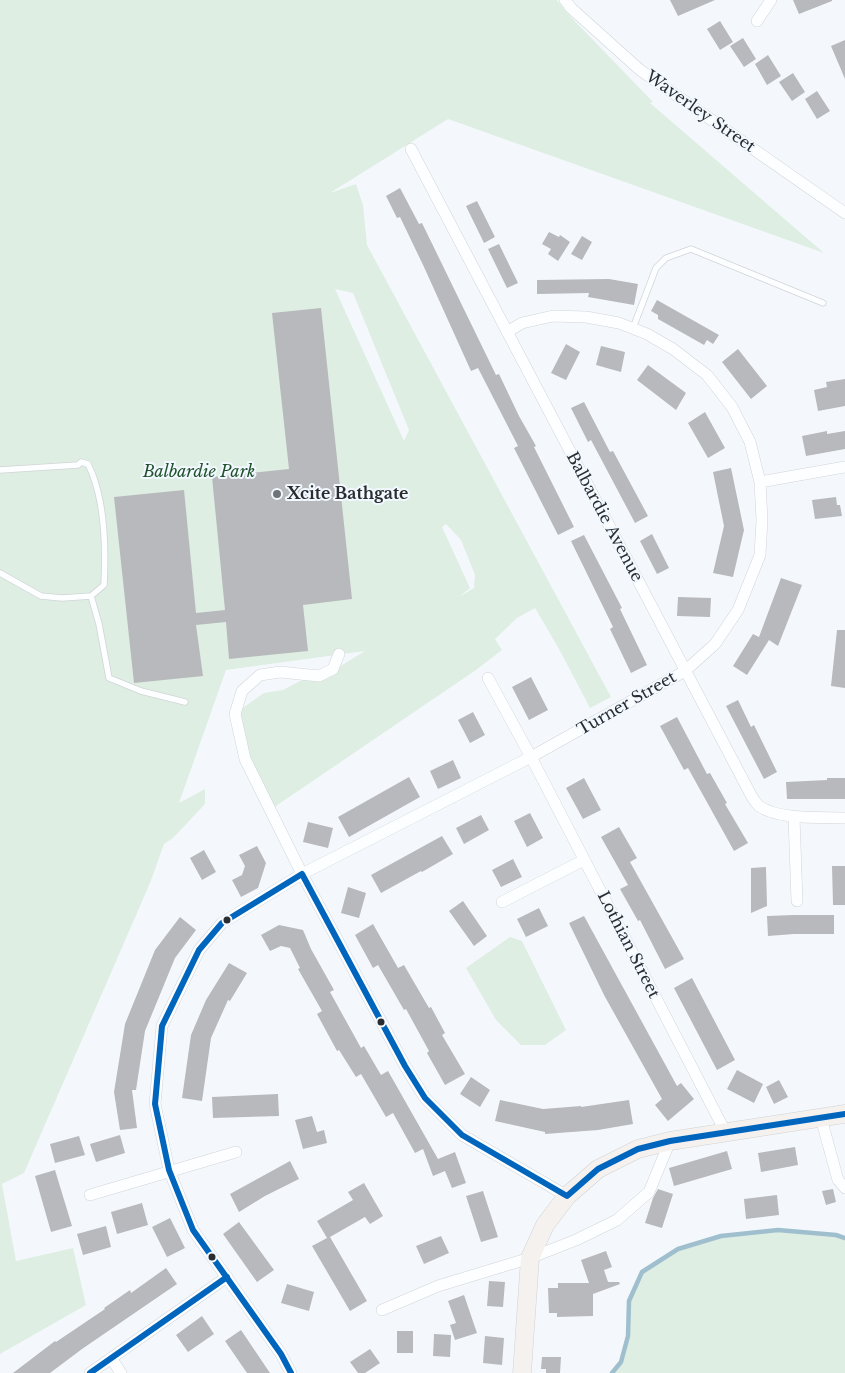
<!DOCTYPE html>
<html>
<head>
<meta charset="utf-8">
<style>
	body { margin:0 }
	canvas { display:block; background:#f4f8fc }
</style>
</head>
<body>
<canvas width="845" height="1373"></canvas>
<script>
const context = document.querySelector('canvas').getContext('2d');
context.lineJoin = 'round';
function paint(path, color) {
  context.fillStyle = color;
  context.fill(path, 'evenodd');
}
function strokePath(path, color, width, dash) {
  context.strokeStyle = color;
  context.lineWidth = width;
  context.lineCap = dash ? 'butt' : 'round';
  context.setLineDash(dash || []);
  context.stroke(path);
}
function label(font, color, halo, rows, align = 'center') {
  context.font = font + ' "Libre Baskerville",serif';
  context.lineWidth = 4;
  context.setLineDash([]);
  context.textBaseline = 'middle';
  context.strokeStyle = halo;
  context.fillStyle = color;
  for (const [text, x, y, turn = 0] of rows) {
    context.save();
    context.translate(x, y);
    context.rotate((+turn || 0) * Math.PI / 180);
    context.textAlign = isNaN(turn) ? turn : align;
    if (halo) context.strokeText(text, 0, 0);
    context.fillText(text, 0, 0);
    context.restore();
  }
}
const green = new Path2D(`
	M 0,0 L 557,0 L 567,13 L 653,102 L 650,103 L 824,253 L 448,119 L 330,193 L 356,184 L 363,205 L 367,245 L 611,697 L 590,708 L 559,649 L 535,608 L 517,618 L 495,639 L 502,650 L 476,670 L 273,808 C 259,780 238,741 241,709 L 264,693 L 283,690 L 300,681 L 324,676 L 365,651 L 226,670 L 179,803 L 205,789 L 205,804 L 173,838 L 164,844 L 150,883 L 24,1173 L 2,1184 L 16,1261 L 73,1248 L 86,1305 L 0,1354 ZM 335,289 L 353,293 L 409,430 L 404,441 ZM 446,524 L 461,540 L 475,575 L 474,588 L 459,597 L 470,588 L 442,527 Z
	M 510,937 L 522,941 L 566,1030 L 545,1045 L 521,1045 L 496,1020 L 466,968 Z
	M 778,1230 L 836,1235 L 845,1240 L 845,1373 L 612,1373 L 621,1362 L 628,1336 L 629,1301 L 642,1272 L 678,1249 L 721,1236 Z`);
const stream = new Path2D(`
	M 612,1373 L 621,1362 L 628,1336 L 629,1301 L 642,1272 L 678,1249 L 721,1236 L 778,1230 L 836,1235 L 845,1238`);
const building = new Path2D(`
	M 670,0 L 715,0 L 678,16 Z
	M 793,0 L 832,0 L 832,1 L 799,14 Z
	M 720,21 L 733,42 L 720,50 L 707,29 Z
	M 743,38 L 756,59 L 744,67 L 730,46 Z
	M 845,40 L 845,79 L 831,46 Z
	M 768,55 L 781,76 L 767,85 L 755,64 Z
	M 793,73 L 805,92 L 792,101 L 779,82 Z
	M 817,91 L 830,111 L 817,119 L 805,99 Z
	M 400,188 L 419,224 L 422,223 L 496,375 L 499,374 L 519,416 L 536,446 L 534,447 L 574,527 L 558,535 L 514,448 L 518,446 L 478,368 L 471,371 L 424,267 L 400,217 L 397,218 L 386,196 Z
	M 477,201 L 495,237 L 484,243 L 466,206 Z
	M 549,232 L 559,237 L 560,235 L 570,242 L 558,261 L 548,254 L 551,249 L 542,244 Z
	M 582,236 L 592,242 L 582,260 L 571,254 Z
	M 499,244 L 518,283 L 507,288 L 488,249 Z
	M 609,279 L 638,284 L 634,305 L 588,297 L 589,293 L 537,294 L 537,280 Z
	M 657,300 L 719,335 L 713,344 L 707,340 L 704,345 L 658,319 L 658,315 L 651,311 Z
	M 321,308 L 352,599 L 303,605 L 308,651 L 229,659 L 226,622 L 196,625 L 203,676 L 134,683 L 114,497 L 184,490 L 196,613 L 225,610 L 212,477 L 289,469 L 272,313 Z
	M 566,344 L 580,352 L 566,380 L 551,373 Z
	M 601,346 L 625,352 L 621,372 L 596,365 Z
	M 738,349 L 767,386 L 751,399 L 722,362 Z
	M 648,365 L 686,393 L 676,410 L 637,380 Z
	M 845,379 L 845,406 L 818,411 L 814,390 L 827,387 L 826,382 Z
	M 584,402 L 610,452 L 613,451 L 648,516 L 635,523 L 591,440 L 588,442 L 571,408 Z
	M 705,412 L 725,448 L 708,458 L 688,423 Z
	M 827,431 L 827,434 L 845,431 L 845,449 L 806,456 L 802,436 Z
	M 731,468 L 744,530 L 733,577 L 713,573 L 724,526 L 713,472 Z
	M 836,497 L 837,505 L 840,505 L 842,516 L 815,519 L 812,500 Z
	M 652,534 L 669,568 L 657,574 L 640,541 Z
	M 584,535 L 622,608 L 620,609 L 647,665 L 631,673 L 610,629 L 613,627 L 571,541 Z
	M 781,578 L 802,585 L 778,646 L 769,640 L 747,675 L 733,666 L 753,634 L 759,637 Z
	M 678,597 L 711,598 L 710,617 L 677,616 Z
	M 837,630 L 845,630 L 845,688 L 831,686 Z
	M 531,677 L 548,710 L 529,720 L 512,687 Z
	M 738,700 L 751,727 L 754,725 L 777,772 L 764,779 L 726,706 Z
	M 473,712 L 485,735 L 470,743 L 458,720 Z
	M 677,717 L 707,774 L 710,773 L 727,803 L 725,804 L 748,843 L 734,851 L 688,768 L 684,770 L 660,726 Z
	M 453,760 L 461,778 L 438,789 L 430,771 Z
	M 409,777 L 420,797 L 349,837 L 338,817 Z
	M 584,778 L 601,810 L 583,819 L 566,788 Z
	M 827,778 L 845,778 L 845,799 L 787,799 L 786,782 L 827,780 Z
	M 530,813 L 543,838 L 527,847 L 514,821 Z
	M 481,815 L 489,830 L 464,844 L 456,828 Z
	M 308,822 L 333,828 L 328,848 L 303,842 Z
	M 619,827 L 637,858 L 630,862 L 684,959 L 665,969 L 640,920 L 638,921 L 620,889 L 628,885 L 601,837 Z
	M 442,836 L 453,854 L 422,872 L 421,871 L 381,893 L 371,875 Z
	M 257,846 L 266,863 L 258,888 L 241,897 L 232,880 L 242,875 L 245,866 L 239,855 Z
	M 204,850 L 216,872 L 202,880 L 190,858 Z
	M 513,859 L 522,877 L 501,887 L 492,870 Z
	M 832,866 L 845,866 L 845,905 L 833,905 Z
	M 766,867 L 767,906 L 751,913 L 751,868 Z
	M 348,887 L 366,893 L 359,918 L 341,913 Z
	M 463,901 L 487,936 L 474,946 L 449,911 Z
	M 539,908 L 548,926 L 526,937 L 517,919 Z
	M 793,915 L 834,915 L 834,934 L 794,934 L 768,936 L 767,916 Z
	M 584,916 L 677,1086 L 681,1083 L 694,1099 L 668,1121 L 655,1105 L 662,1099 L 604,995 L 569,923 Z
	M 180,917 L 196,930 L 175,958 L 145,1031 L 136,1090 L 132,1090 L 137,1128 L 120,1130 L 114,1092 L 125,1024 L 155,950 Z
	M 373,924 L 398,968 L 404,965 L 429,1008 L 431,1007 L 445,1033 L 442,1035 L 465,1074 L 445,1085 L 427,1053 L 429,1051 L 406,1009 L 404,1010 L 378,965 L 373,968 L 355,935 Z
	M 279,925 L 303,930 L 311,949 L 334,990 L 330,992 L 361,1048 L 364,1046 L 381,1075 L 388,1071 L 438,1159 L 455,1152 L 466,1183 L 452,1188 L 445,1171 L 433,1176 L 423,1149 L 415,1153 L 393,1113 L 386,1117 L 361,1074 L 356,1077 L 339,1050 L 337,1051 L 317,1014 L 322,1011 L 298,969 L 300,968 L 290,948 L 281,946 L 270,951 L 261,935 Z
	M 229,963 L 247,973 L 230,1001 L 228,1000 L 211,1038 L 202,1101 L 182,1098 L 191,1035 L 206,1000 Z
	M 692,978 L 735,1060 L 717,1070 L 674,988 Z
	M 737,1070 L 763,1084 L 754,1103 L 727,1089 Z
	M 471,1077 L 490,1090 L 480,1107 L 460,1094 Z
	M 779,1080 L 788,1097 L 774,1104 L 766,1087 Z
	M 278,1094 L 279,1116 L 213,1118 L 212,1097 Z
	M 500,1100 L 543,1109 L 581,1106 L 581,1107 L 629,1100 L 633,1124 L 598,1130 L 545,1134 L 545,1132 L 495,1121 Z
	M 312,1116 L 317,1132 L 324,1130 L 327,1143 L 303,1149 L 295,1120 Z
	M 120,1135 L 125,1153 L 96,1162 L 90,1144 Z
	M 79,1136 L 85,1155 L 55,1163 L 50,1144 Z
	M 795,1147 L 798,1165 L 761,1172 L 758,1153 Z
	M 727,1151 L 732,1169 L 674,1186 L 669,1168 Z
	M 290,1161 L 299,1179 L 265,1196 L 239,1212 L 230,1194 Z
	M 55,1170 L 72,1226 L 51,1232 L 35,1176 Z
	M 364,1183 L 383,1216 L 370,1224 L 365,1217 L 330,1237 L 367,1301 L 350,1311 L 312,1246 L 327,1238 L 317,1221 L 353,1200 L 348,1192 Z
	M 658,1189 L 673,1194 L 662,1228 L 645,1223 L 653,1198 Z
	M 833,1189 L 836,1202 L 826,1205 L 822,1191 Z
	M 483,1191 L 498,1237 L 481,1242 L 466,1196 Z
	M 777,1195 L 779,1215 L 746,1219 L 744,1199 Z
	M 142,1203 L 148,1225 L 117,1234 L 111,1212 Z
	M 170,1218 L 185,1248 L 167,1257 L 152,1227 Z
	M 239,1222 L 274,1270 L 257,1282 L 223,1234 Z
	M 106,1226 L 111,1247 L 83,1255 L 77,1234 Z
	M 441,1236 L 449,1253 L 424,1264 L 416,1246 Z
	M 606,1251 L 612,1267 L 604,1270 L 608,1282 L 619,1282 L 620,1284 L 593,1294 L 593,1316 L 557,1317 L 557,1313 L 549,1313 L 548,1288 L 558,1288 L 558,1283 L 589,1283 L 581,1260 Z
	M 166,1268 L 177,1284 L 82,1349 L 50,1373 L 13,1373 L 55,1341 L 56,1342 L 105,1309 L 104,1308 L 130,1290 L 131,1293 Z
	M 489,1281 L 505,1282 L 503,1307 L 487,1306 Z
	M 287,1284 L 314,1292 L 309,1311 L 281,1303 Z
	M 464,1295 L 477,1333 L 455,1340 L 450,1325 L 456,1323 L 448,1301 Z
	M 202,1316 L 214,1334 L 188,1352 L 176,1335 Z
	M 241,1330 L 270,1373 L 247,1373 L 225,1341 Z
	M 397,1331 L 413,1331 L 413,1353 L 397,1353 Z
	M 434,1334 L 451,1335 L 450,1357 L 433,1356 Z
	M 485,1336 L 504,1338 L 502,1365 L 483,1363 Z
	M 370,1349 L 380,1363 L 365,1373 L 358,1373 L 350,1362 Z
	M 542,1357 L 561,1357 L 560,1373 L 546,1373 L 546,1369 L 541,1369 Z`);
const lane = new Path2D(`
	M 633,328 L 656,268 L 666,258 L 691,249 L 823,303
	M 0,470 L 78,465 L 81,462 L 88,464 C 105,498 106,547 104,585 L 91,596 L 62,598 L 41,596 L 0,573
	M 91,596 L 99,624 L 109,678 L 141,691 L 185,702`);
const street = new Path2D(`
	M 565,0 L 571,8 L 640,70 L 845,213
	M 757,21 L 771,0
	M 411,149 L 752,797 C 754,800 757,804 759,806 C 778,820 822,817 845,818
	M 760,482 L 845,467
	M 339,654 L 333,669 L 319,676 L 280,672 L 260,675 L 242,691 L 235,714 L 245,759 L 302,874 L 405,1066 L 425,1098 L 462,1135 L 567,1196
	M 488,678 L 531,757 L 726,1133
	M 794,817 L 797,901
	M 502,902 L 584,860
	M 821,1118 L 838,1180 L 845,1188
	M 90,1195 L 236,1152
	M 382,1310 L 438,1286 L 530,1258 L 576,1240 L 617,1220 L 649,1192 L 670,1141
	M 111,1358 L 121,1373
	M 90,1373 L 227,1277
	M 291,1373 L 281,1354 L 193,1230 L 169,1170 L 155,1104 L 162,1026 L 199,950 L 222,923 L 302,874 L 531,757 L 685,671 L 715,644 L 738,610 L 760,555 L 762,520 L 760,482 L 750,442 L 732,407 L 707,375 L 673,349 L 647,334 L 619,323 L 586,317 L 553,316 L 522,323 L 507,332`);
const primary = new Path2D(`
	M 522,1373 L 530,1258 L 545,1225 L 567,1196 L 598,1169 L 638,1149 L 670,1141 L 845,1114`);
const bus1 = new Path2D(`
	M 90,1373 L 227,1277
	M 291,1373 L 281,1354 L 193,1230 L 169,1170 L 155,1104 L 162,1026 L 199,950 L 222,923 L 302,874 L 405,1066 L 425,1098 L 462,1135 L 567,1196 L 598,1169 L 638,1149 L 670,1141 L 845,1114`);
const markers = [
	[277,494,5,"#717477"],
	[227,920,4.5,"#2a2d2f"],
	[381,1022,4.5,"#2a2d2f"],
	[212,1257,4.5,"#2a2d2f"]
];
const streetNames = [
	["Waverley Street",700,112,35],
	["Balbardie Avenue",604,517,62],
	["Turner Street",627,704,-30],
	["Lothian Street",628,945,63]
];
const parkNames = [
	["Balbardie Park",199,472]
];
const poiNames = [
	["Xcite Bathgate",287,494]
];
paint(green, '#deeee3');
strokePath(stream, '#a0bfce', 4.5);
paint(building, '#b8b9bc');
strokePath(lane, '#d1d4d7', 7);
strokePath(street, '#d1d4d7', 12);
strokePath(primary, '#d0d3d5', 19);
strokePath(lane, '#fdfeff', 5.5);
strokePath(street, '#fdfeff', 11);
strokePath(primary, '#f5f1ef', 18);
strokePath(bus1, '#0065bd', 6);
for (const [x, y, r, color] of markers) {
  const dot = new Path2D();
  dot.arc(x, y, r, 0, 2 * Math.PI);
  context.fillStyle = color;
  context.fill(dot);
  strokePath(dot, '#f1f8ff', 2);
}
label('16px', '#2a2d2f', '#f1f8ff', streetNames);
label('italic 16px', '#1f5029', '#f1f8ff', parkNames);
label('bold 16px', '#2a2d2f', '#f1f8ff', poiNames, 'left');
</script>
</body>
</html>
